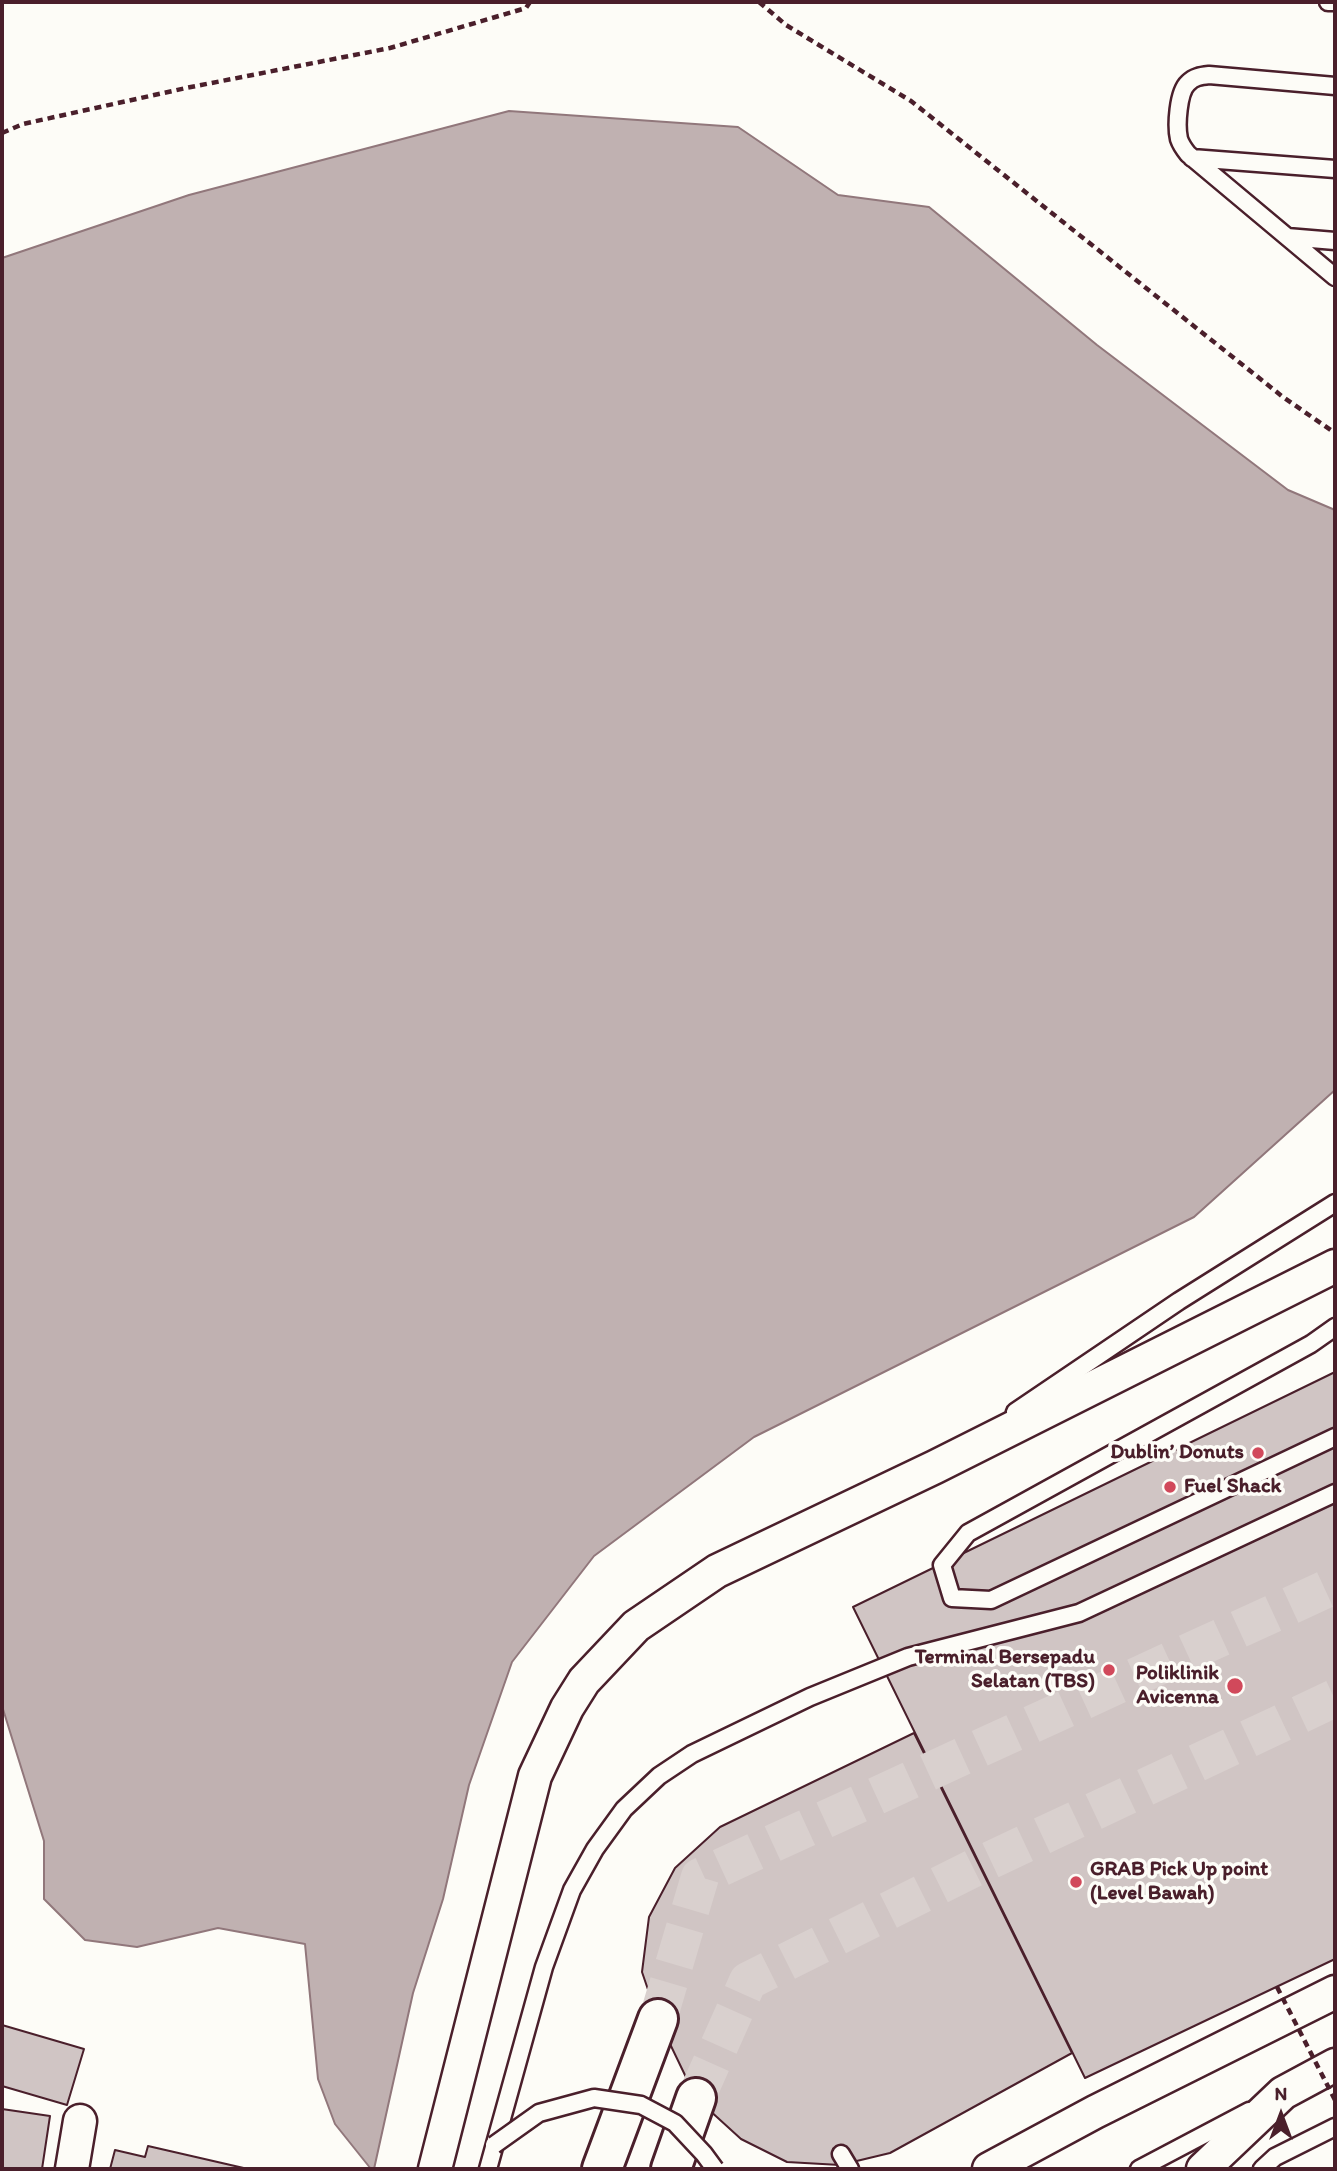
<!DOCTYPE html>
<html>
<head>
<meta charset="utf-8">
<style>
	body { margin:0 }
	#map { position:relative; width:1337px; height:2171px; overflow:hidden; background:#fdfcf7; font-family:Itim,sans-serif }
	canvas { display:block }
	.frame { position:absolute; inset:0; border:4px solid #4a1f2b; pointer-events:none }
	.north { position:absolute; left:1246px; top:2080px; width:70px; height:70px; -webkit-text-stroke:5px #fdfcf7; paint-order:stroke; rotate:0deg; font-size:19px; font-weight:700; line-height:28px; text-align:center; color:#4a1f2b }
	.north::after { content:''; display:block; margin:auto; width:24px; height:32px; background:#4a1f2b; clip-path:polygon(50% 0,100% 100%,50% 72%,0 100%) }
</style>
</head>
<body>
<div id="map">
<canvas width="1337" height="2171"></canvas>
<div class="frame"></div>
<div class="north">N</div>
</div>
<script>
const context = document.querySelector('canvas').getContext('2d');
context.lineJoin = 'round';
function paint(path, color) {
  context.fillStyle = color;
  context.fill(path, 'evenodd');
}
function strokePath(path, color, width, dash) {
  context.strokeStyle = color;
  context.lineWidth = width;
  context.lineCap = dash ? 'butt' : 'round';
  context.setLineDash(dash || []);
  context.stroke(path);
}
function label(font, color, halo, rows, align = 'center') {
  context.font = font + ' Itim,sans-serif';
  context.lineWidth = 7;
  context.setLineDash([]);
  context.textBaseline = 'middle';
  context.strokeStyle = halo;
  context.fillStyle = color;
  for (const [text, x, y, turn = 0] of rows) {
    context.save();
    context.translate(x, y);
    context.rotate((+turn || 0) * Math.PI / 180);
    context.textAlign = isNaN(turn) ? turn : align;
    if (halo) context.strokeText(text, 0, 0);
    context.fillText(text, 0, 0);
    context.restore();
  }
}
const water = new Path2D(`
	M 509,111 L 738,127 L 838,195 L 929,207 L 1097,345 L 1288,490 L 1335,510 L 1335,1090 L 1194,1217 L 754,1437 L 594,1556 L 512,1662 L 469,1785 L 443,1899 L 413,1993 L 374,2169 L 371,2169 L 335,2124 L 318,2079 L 305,1944 L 218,1928 L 137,1947 L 85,1940 L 44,1899 L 44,1841 L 2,1706 L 2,258 L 189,195 Z`);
const building = new Path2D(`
	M 1335,1372 L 1335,1959 L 1085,2078 L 853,1607 Z
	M 914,1733 L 1072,2053 L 890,2153 L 840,2165 L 787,2162 L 741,2139 L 696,2098 L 658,2019 L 642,1972 L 649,1917 L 675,1868 L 720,1827 Z
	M 2,2025 L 84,2049 L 67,2105 L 2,2086 Z
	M 2,2109 L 50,2116 L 42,2169 L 2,2169 Z
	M 148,2146 L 248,2169 L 110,2169 L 115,2150 L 145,2157 Z`);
const secondaryTunnel = new Path2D(`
	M 658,2019 L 700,1877 L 1335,1585
	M 696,2098 L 748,1981 L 980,1865 L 1335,1698`);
const path = new Path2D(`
	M 759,2 L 786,25 L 911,101 L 1283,397 L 1335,433
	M 2,133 L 23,124 L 186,88 L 390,48 L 526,8 L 530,2`);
const lane = new Path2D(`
	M 1328,2 L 1335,2
	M 1335,86 L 1209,75 C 1200,76 1194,77 1188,83 C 1178,92 1176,126 1179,139 C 1181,145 1184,149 1188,154 L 1335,277
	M 1192,158 L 1335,169
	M 1287,237 L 1335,241
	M 1335,1327 L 1311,1344 L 968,1533 L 942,1565 L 952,1598 L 991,1600 L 1335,1437
	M 1015,1412 L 1179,1301 L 1335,1203
	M 841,2154 L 850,2169
	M 488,2169 L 544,1967 L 572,1890 L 595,1849 L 624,1809 L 659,1776 L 692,1754 L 810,1697 L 908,1657 L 1079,1613 L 1335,1493
	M 1139,2169 L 1249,2111
	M 1262,2169 L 1275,2157 L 1335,2127`);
const street = new Path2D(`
	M 72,2169 L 80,2121
	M 435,2169 L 535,1776 L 567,1708 L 584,1681 L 636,1626 L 717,1571 L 935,1467 L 1335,1266
	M 989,2169 L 1095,2112 L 1335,1992
	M 1203,2169 L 1283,2093 L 1335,2065`);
const secondary = new Path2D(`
	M 602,2169 L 658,2019
	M 671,2169 L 696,2098`);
const pathBridge = new Path2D(`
	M 1277,1987 L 1335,2100`);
const laneBridge = new Path2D(`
	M 494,2145 L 539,2113 L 594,2098 L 641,2105 L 675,2123 L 704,2154 L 715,2169`);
const markers = [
	[1258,1453,7,"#d1495b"],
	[1170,1487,7,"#d1495b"],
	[1109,1670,7,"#d1495b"],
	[1235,1686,9,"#d1495b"],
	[1076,1882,7,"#d1495b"]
];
const poiNames = [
	["Dublin’ Donuts",1244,1453],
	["Fuel Shack",1184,1487,"left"],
	["Terminal Bersepadu",1095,1658],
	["Selatan (TBS)",1095,1682],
	["Poliklinik",1219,1674],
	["Avicenna",1219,1698],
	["GRAB Pick Up point",1090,1870,"left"],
	["(Level Bawah)",1090,1894,"left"]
];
paint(water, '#c0b1b1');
strokePath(water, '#91777b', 2);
paint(building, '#d0c5c4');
strokePath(building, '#4a1f2b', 2);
strokePath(secondaryTunnel, '#d9d0ce', 38, [38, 19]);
strokePath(lane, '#4a1f2b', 21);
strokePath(street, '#4a1f2b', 37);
strokePath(secondary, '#4a1f2b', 44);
strokePath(path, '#4a1f2b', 4.5, [7, 5]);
strokePath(lane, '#fdfcf7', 16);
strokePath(street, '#fdfcf7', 32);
strokePath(secondary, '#fdfcf7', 38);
strokePath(laneBridge, '#4a1f2b', 21, []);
strokePath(pathBridge, '#4a1f2b', 4.5, [7, 5]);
strokePath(laneBridge, '#fdfcf7', 16);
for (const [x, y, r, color] of markers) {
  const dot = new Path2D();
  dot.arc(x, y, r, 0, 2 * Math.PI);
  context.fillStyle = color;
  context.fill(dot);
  strokePath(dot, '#fdfcf7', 2.5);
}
label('bold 21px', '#4a1f2b', '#fdfcf7', poiNames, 'right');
</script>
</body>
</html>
